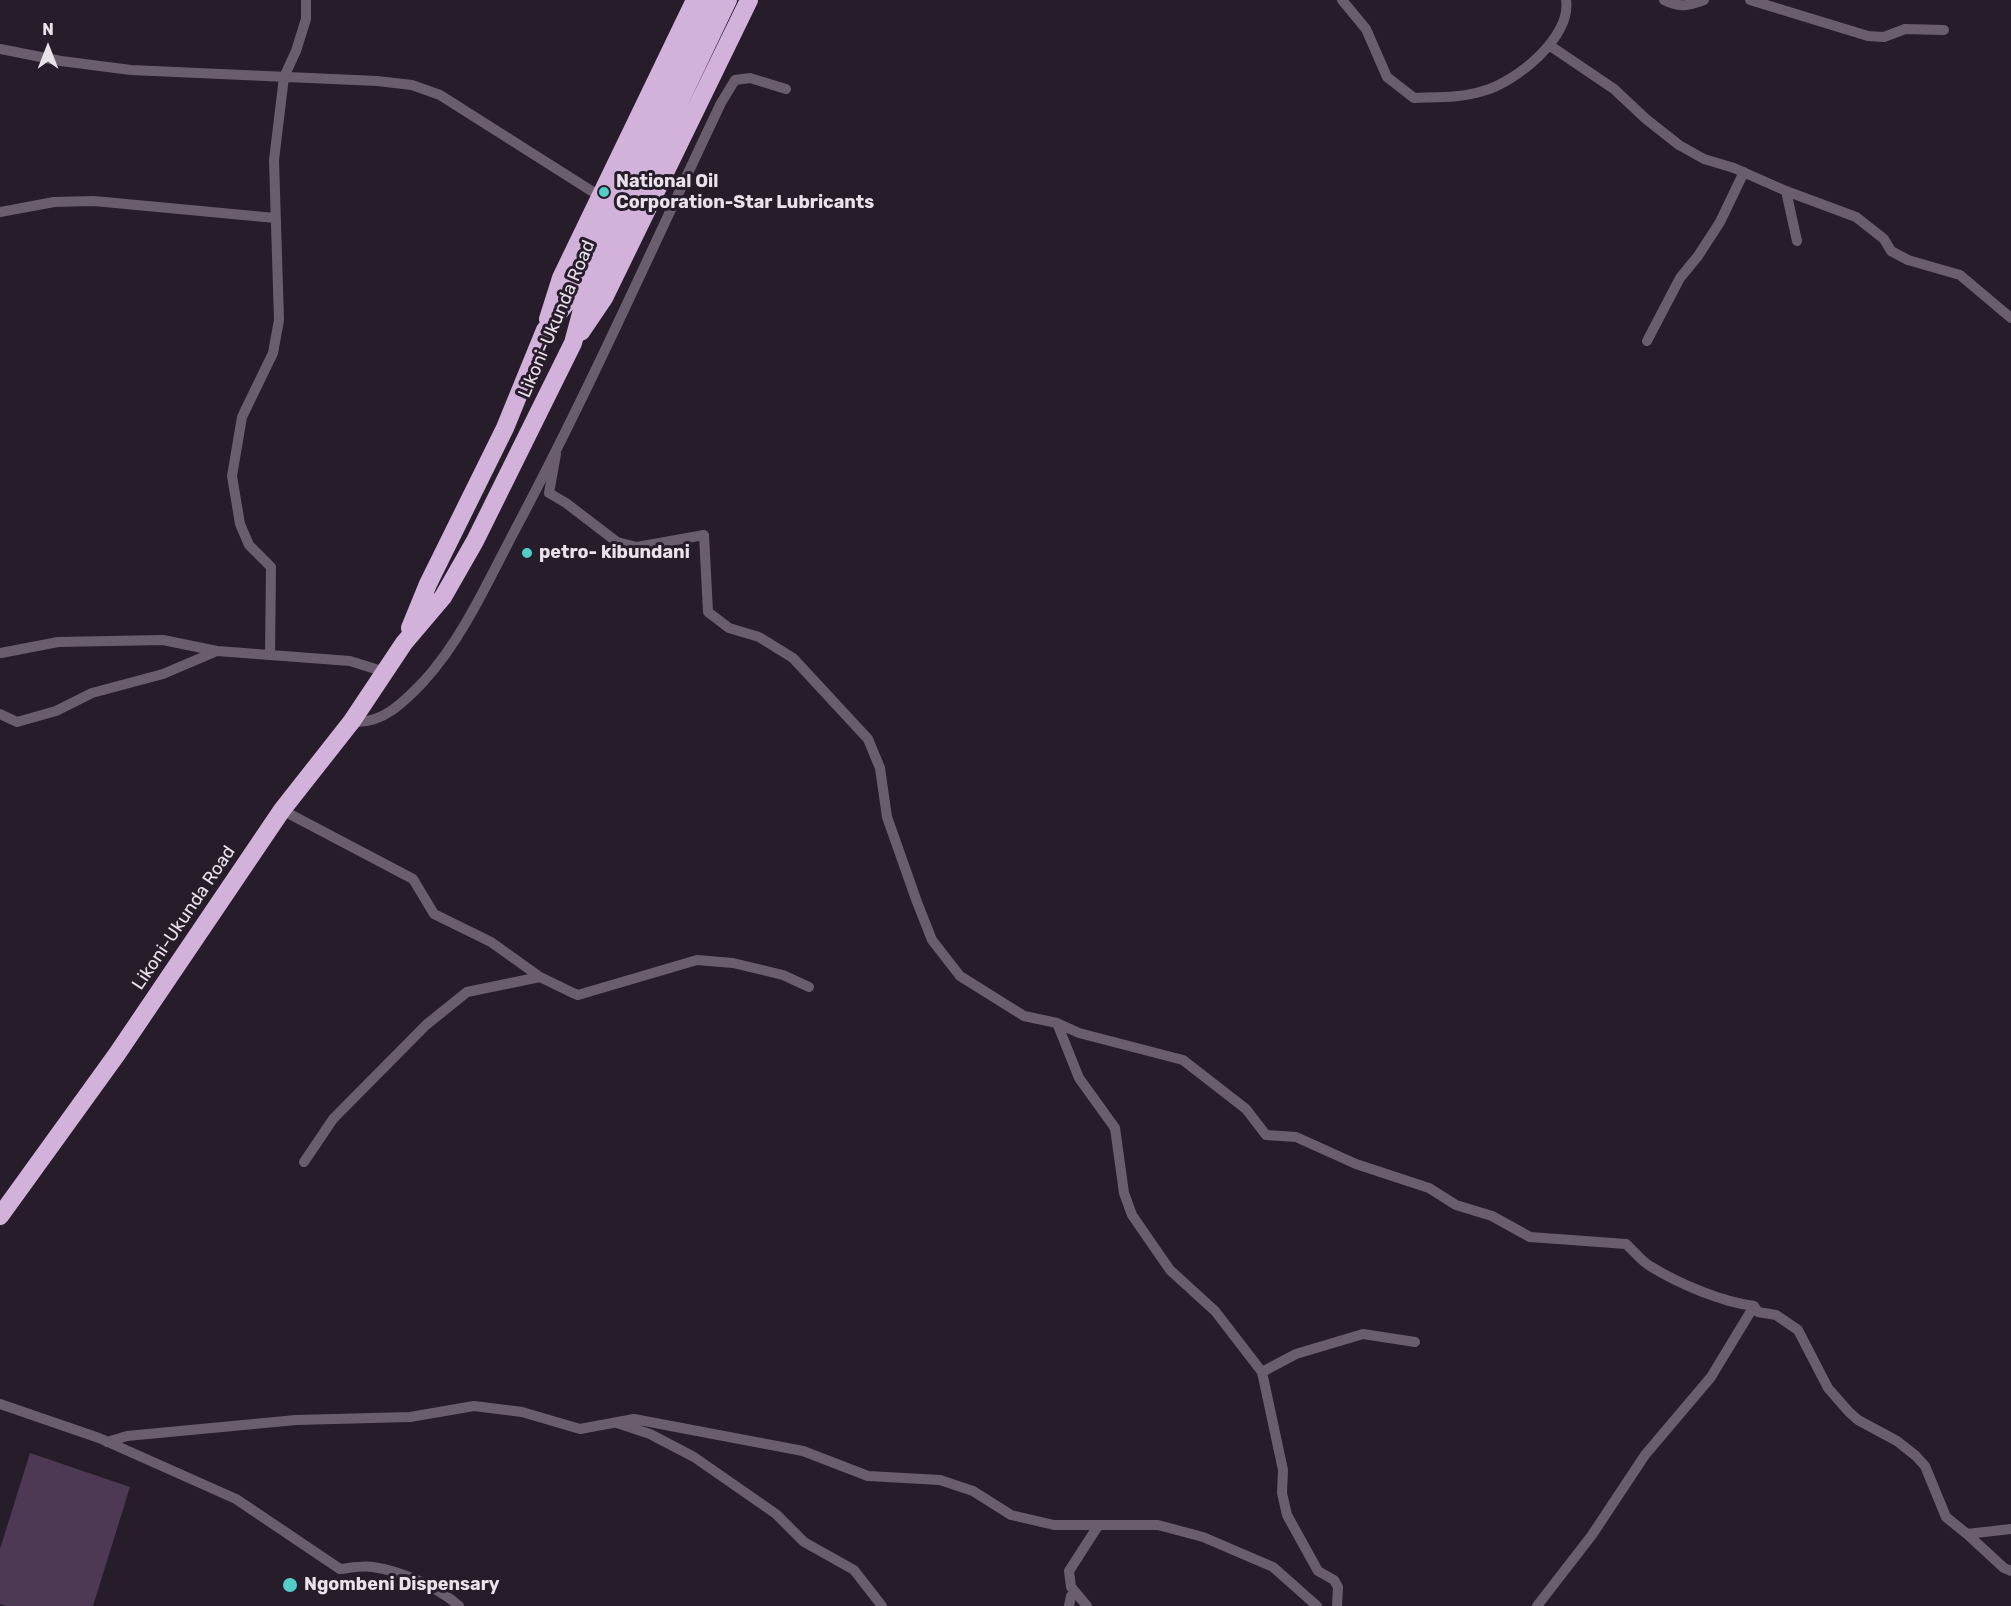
<!DOCTYPE html>
<html>
<head>
<meta charset="utf-8">
<style>
	body { margin:0 }
	#map { position:relative; width:2011px; height:1606px; overflow:hidden; background:#271d2a; font-family:Rubik,sans-serif }
	canvas { display:block }
	.north { position:absolute; left:18px; top:18px; width:60px; height:60px; -webkit-text-stroke:4px #271d2a; paint-order:stroke; rotate:0deg; font-size:16px; font-weight:700; line-height:24px; text-align:center; color:#e9e2eb }
	.north::after { content:''; display:block; margin:auto; width:21px; height:27px; background:#e9e2eb; clip-path:polygon(50% 0,100% 100%,50% 72%,0 100%) }
</style>
</head>
<body>
<div id="map">
<canvas width="2011" height="1606"></canvas>
<div class="north">N</div>
</div>
<script>
const context = document.querySelector('canvas').getContext('2d');
context.lineJoin = 'round';
function paint(path, color) {
  context.fillStyle = color;
  context.fill(path, 'evenodd');
}
function strokePath(path, color, width, dash) {
  context.strokeStyle = color;
  context.lineWidth = width;
  context.lineCap = dash ? 'butt' : 'round';
  context.setLineDash(dash || []);
  context.stroke(path);
}
function label(font, color, halo, rows, align = 'center') {
  context.font = font + ' Rubik,sans-serif';
  context.lineWidth = 6;
  context.setLineDash([]);
  context.textBaseline = 'middle';
  context.strokeStyle = halo;
  context.fillStyle = color;
  for (const [text, x, y, turn = 0] of rows) {
    context.save();
    context.translate(x, y);
    context.rotate((+turn || 0) * Math.PI / 180);
    context.textAlign = isNaN(turn) ? turn : align;
    if (halo) context.strokeText(text, 0, 0);
    context.fillText(text, 0, 0);
    context.restore();
  }
}
const green = new Path2D(`
	M 30,1453 L 130,1487 L 93,1606 L 6,1606 L 0,1604 L 0,1549 Z`);
const street = new Path2D(`
	M 1342,0 L 1366,29 L 1387,77 L 1414,98 C 1437,97 1461,98 1483,91 C 1516,82 1572,37 1566,0
	M 1664,0 C 1680,8 1688,6 1704,0
	M 1750,0 L 1868,36 L 1884,37 L 1905,29 L 1944,30
	M 1549,45 L 1614,89 L 1646,119 L 1679,145 L 1704,159 L 1734,168 L 1786,191 L 1856,217 L 1884,239 L 1891,251 L 1908,260 L 1960,275 L 2011,318
	M 0,49 L 61,61 L 131,70 L 377,81 L 412,85 L 440,95 L 601,197
	M 1786,191 L 1797,241
	M 0,212 L 54,202 L 94,201 L 275,218
	M 1647,341 L 1680,278 L 1698,256 L 1720,222 L 1744,172
	M 556,454 L 549,493 L 566,503 L 617,542 L 637,547 L 704,535 L 708,612 L 729,628 L 759,637 L 793,658 L 868,739 L 880,768 L 887,817 L 917,902 L 932,940 L 960,976 L 1024,1016 L 1057,1023 L 1079,1033 L 1183,1060 L 1246,1109 L 1266,1135 L 1296,1137 L 1356,1164 L 1429,1188 L 1456,1205 L 1492,1216 L 1530,1237 L 1626,1244 C 1634,1251 1641,1261 1650,1266 C 1679,1284 1722,1302 1754,1306 L 1758,1312 L 1776,1315 L 1798,1330 L 1828,1388 L 1849,1412 L 1858,1420 L 1897,1441 L 1916,1456 L 1925,1466 L 1946,1517 L 1967,1534 L 2011,1529
	M 1,653 L 58,642 L 163,640 L 217,651 L 350,661 L 385,672
	M 270,654 L 271,567 L 249,545 L 240,524 L 232,476 L 242,417 L 273,353 L 279,320 L 274,160 L 284,77 L 296,51 L 306,19 L 306,0
	M 0,714 L 17,722 L 56,711 L 92,693 L 163,674 L 217,651
	M 352,721 C 381,726 405,701 424,681 C 463,638 488,581 515,530 C 589,391 653,246 721,103 L 735,80 L 750,78 L 786,89
	M 282,810 L 413,879 L 434,914 L 491,942 L 540,977 L 573,993 L 578,995 L 697,960 L 733,963 L 783,975 L 809,987
	M 1057,1023 L 1079,1078 L 1115,1128 L 1124,1193 L 1132,1215 L 1170,1270 L 1215,1311 L 1262,1372
	M 304,1162 L 333,1119 L 426,1025 L 467,992 L 540,977
	M 0,1404 L 99,1438 L 236,1499 L 340,1569 C 350,1568 363,1565 373,1567 C 401,1571 438,1587 459,1606
	M 617,1423 L 650,1434 L 694,1457 L 776,1514 L 804,1542 L 854,1570 L 882,1606
	M 107,1442 L 127,1436 L 296,1420 L 410,1417 L 474,1406 L 522,1412 L 580,1429 L 634,1419 L 803,1451 L 868,1476 L 940,1480 L 973,1491 L 1011,1515 L 1054,1525 L 1158,1525 L 1203,1537 L 1273,1567 L 1317,1606
	M 1967,1534 L 2004,1568 L 2011,1571
	M 1069,1606 L 1071,1596 L 1075,1594
	M 1087,1606 L 1071,1587 L 1069,1571 L 1098,1526
	M 1337,1606 L 1338,1587 L 1334,1580 L 1318,1571 L 1287,1515 L 1282,1493 L 1283,1470 L 1262,1372 L 1296,1354 L 1363,1334 L 1415,1342
	M 1537,1606 L 1592,1535 L 1645,1455 L 1711,1377 L 1754,1306`);
const highway = new Path2D(`
	M 548,319 L 561,278 L 695,0
	M 581,332 L 604,298 L 749,0
	M 410,628 L 428,584 L 505,428 L 545,330 L 572,296 L 711,0
	M 0,1216 L 117,1054 L 282,810 L 352,721 L 404,643 L 443,597 L 475,541 L 573,343 L 584,302 L 728,0`);
const markers = [
	[604,192,6,"#53cdca"],
	[527,553,6,"#53cdca"],
	[290,1585,8,"#53cdca"]
];
const poiNames = [
	["National Oil",616,182],
	["Corporation-Star Lubricants",616,203],
	["petro- kibundani",539,553],
	["Ngombeni Dispensary",304,1585]
];
const streetNames = [
	["Likoni-Ukunda Road",557,319,-67],
	["Likoni-Ukunda Road",184,918,-56]
];
paint(green, '#4e3954');
strokePath(street, '#6a5e6e', 10);
strokePath(highway, '#d2b2db', 18);
for (const [x, y, r, color] of markers) {
  const dot = new Path2D();
  dot.arc(x, y, r, 0, 2 * Math.PI);
  context.fillStyle = color;
  context.fill(dot);
  strokePath(dot, '#271d2a', 2);
}
label('bold 18px', '#e9e2eb', '#271d2a', poiNames, 'left');
label('18px', '#e9e2eb', '#271d2a', streetNames);
</script>
</body>
</html>
